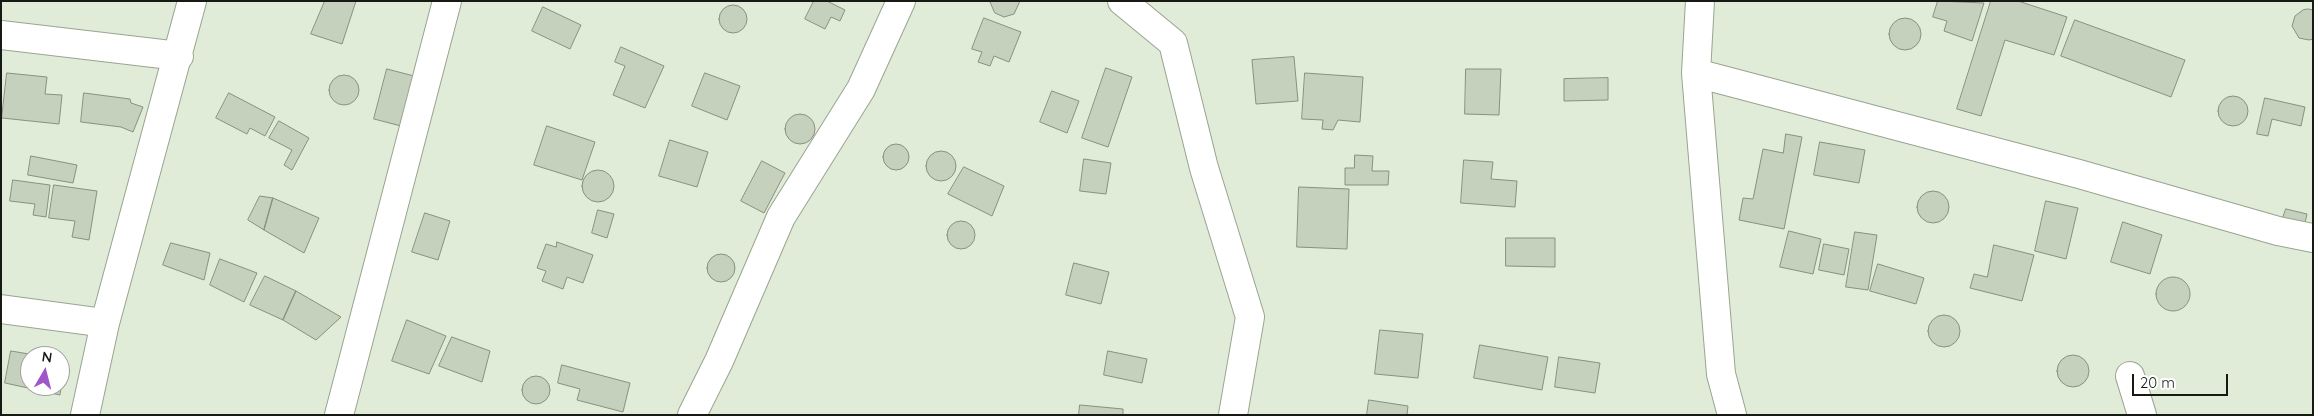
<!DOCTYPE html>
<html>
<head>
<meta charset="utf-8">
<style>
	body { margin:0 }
	#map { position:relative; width:2314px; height:416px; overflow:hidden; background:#e0ecd7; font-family:Quicksand,sans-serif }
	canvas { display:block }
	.frame { position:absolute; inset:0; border:2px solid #161a13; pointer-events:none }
	.north { position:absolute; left:20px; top:346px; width:50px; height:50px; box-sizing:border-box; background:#fff; border:1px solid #a2a3a1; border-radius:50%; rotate:8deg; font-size:14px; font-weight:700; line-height:20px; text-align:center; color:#161a13 }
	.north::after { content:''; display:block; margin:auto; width:18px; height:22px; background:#a056c9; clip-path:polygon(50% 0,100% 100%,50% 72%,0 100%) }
	.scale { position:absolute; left:2132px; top:374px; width:96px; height:22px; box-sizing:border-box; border:2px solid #161a13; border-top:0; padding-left:6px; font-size:15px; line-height:18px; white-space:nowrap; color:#161a13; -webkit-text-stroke:4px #fff; paint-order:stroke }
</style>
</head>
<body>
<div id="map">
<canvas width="2314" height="416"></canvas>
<div class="frame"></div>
<div class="north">N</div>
<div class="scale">20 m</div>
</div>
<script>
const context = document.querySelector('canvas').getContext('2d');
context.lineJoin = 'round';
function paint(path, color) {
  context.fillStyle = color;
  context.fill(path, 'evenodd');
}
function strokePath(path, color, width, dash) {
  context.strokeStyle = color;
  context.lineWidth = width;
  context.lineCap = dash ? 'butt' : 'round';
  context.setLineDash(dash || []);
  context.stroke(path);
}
const building = new Path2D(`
	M 325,1 L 356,1 L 342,44 L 311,34 Z
	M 814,1 L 827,1 L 845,10 L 840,21 L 831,17 L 825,29 L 805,19 Z
	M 990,1 L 1020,1 L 1014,14 L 1004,17 L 995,13 Z
	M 1938,1 L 1984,3 L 1972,41 L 1944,31 L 1947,21 L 1933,17 Z
	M 1991,1 L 2018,1 L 2067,17 L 2054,55 L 2005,40 L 1981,116 L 1957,109 Z
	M719 19a14 14 0 1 1 28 0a14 14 0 1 1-28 0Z
	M 543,7 L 581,25 L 570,49 L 532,31 Z
	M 2308,9 L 2313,10 L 2313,39 L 2309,40 L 2299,38 L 2292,26 L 2295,16 L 2303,10 Z
	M1889 34a16 16 0 1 1 32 0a16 16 0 1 1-32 0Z
	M 984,18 L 1021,32 L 1009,62 L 994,56 L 990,66 L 978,62 L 982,52 L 972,49 Z
	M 2075,20 L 2185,60 L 2171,97 L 2061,56 Z
	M 621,47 L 664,66 L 645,108 L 613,95 L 625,66 L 615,62 Z
	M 1294,57 L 1298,101 L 1256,104 L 1252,60 Z
	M 1106,68 L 1132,77 L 1108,147 L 1082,138 Z
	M 387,69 L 414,76 L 401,126 L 374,119 Z
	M 1466,69 L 1501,69 L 1499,115 L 1465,114 Z
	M 7,73 L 47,77 L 45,94 L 62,95 L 59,124 L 2,118 Z
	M 705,73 L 740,86 L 727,120 L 692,106 Z
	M 1305,73 L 1363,77 L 1360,122 L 1338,120 L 1333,130 L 1322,129 L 1323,120 L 1302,119 Z
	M329 90a15 15 0 1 1 30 0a15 15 0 1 1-30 0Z
	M 1608,78 L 1608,100 L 1564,101 L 1564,79 Z
	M 1052,91 L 1079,101 L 1067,133 L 1040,122 Z
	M 84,93 L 130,99 L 131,103 L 143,107 L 133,132 L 121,127 L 81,122 Z
	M 229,93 L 275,117 L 265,136 L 250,128 L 247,134 L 216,118 Z
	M2218 111a15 15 0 1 1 30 0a15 15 0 1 1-30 0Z
	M 2265,98 L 2305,107 L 2301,126 L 2272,119 L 2268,136 L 2257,134 Z
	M785 129a15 15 0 1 1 30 0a15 15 0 1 1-30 0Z
	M 279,121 L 309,138 L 292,170 L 284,165 L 292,150 L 269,138 Z
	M 547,126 L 595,142 L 582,180 L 534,165 Z
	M 1786,134 L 1802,137 L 1784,229 L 1739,220 L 1743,198 L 1753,199 L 1763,149 L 1783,153 Z
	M 670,140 L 708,152 L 697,187 L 659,176 Z
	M 1820,142 L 1865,150 L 1859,183 L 1814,175 Z
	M883 157a13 13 0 1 1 26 0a13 13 0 1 1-26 0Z
	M926 166a15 15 0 1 1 30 0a15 15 0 1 1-30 0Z
	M 1355,155 L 1373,156 L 1372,171 L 1389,171 L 1388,185 L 1345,185 L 1345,168 L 1354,168 Z
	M 31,156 L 77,165 L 73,183 L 28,175 Z
	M 1084,159 L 1111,163 L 1106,194 L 1080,191 Z
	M 1464,160 L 1493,162 L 1491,179 L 1517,181 L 1515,207 L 1461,203 Z
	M 762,161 L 785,173 L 764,213 L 741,201 Z
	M 964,167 L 1004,186 L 992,216 L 948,194 Z
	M582 186a16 16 0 1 1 32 0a16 16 0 1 1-32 0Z
	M 13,180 L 50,185 L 46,217 L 33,215 L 35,204 L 10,201 Z
	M 54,185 L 97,191 L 89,240 L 72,237 L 75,221 L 49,218 Z
	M 1299,187 L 1349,189 L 1347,249 L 1297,247 Z
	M1917 207a16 16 0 1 1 32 0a16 16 0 1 1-32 0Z
	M 260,196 L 273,198 L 264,230 L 248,220 Z
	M 273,198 L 319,218 L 304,253 L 264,230 Z
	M 2046,201 L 2078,208 L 2066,259 L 2035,251 Z
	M 2286,209 L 2307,214 L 2304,227 L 2282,221 Z
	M 598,210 L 614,214 L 607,238 L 592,233 Z
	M 425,213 L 450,221 L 438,260 L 412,252 Z
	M947 235a14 14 0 1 1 28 0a14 14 0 1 1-28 0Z
	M 2123,222 L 2162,235 L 2150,274 L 2111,262 Z
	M 1789,231 L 1821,239 L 1813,274 L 1780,267 Z
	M 1855,232 L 1877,235 L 1868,290 L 1846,287 Z
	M 1506,238 L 1555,238 L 1555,267 L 1506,266 Z
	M 557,242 L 593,255 L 583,283 L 567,277 L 563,289 L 542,281 L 546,271 L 537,268 L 546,244 L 556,247 Z
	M 171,243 L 210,253 L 204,280 L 163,265 Z
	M 1824,244 L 1849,249 L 1844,275 L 1819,270 Z
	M 1994,245 L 2034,255 L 2022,301 L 1970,288 L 1974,274 L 1987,277 Z
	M707 268a14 14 0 1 1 28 0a14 14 0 1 1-28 0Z
	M 220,259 L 257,273 L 244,302 L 210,285 Z
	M 1074,263 L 1109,272 L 1101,304 L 1066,295 Z
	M 1878,264 L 1924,278 L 1916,304 L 1870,291 Z
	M 265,276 L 296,291 L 283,320 L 250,305 Z
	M2156 294a17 17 0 1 1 34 0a17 17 0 1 1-34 0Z
	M 296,291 L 341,317 L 316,340 L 283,320 Z
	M1928 331a16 16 0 1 1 32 0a16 16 0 1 1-32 0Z
	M 407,320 L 446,336 L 429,374 L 392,361 Z
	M 1380,330 L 1423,334 L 1418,378 L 1375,374 Z
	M 452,337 L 490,351 L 482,382 L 439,366 Z
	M 1480,345 L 1548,357 L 1542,390 L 1474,378 Z
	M 11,351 L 41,356 L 30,356 L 30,386 L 60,386 L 60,360 L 65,360 L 60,395 L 5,383 Z
	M 1108,351 L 1147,359 L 1142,383 L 1104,375 Z
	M2057 371a16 16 0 1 1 32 0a16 16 0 1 1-32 0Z
	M 1559,357 L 1600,363 L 1595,393 L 1555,387 Z
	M 562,365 L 630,383 L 623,412 L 577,400 L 580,389 L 558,383 Z
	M522 390a14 14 0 1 1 28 0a14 14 0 1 1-28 0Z
	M 1369,400 L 1408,406 L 1407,415 L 1367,415 Z
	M 1080,405 L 1123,409 L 1123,415 L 1079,415 Z`);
const minor = new Path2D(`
	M 1122,1 L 1173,43 L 1204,168 L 1250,317 L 1233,415
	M 1700,1 L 1696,73 L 2079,174 L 2278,231 L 2313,238
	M 1,35 L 179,56
	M 1696,73 L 1721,374 L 1732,415
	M 1,309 L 105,323
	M 2130,376 L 2142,415
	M 85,415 L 105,323 L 192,1
	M 339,415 L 447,1
	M 692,415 L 719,361 L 781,217 L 861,89 L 901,1`);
paint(building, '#c5d1bd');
strokePath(building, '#86917e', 1);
strokePath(minor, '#99a491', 30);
strokePath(minor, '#fff', 28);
</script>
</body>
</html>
